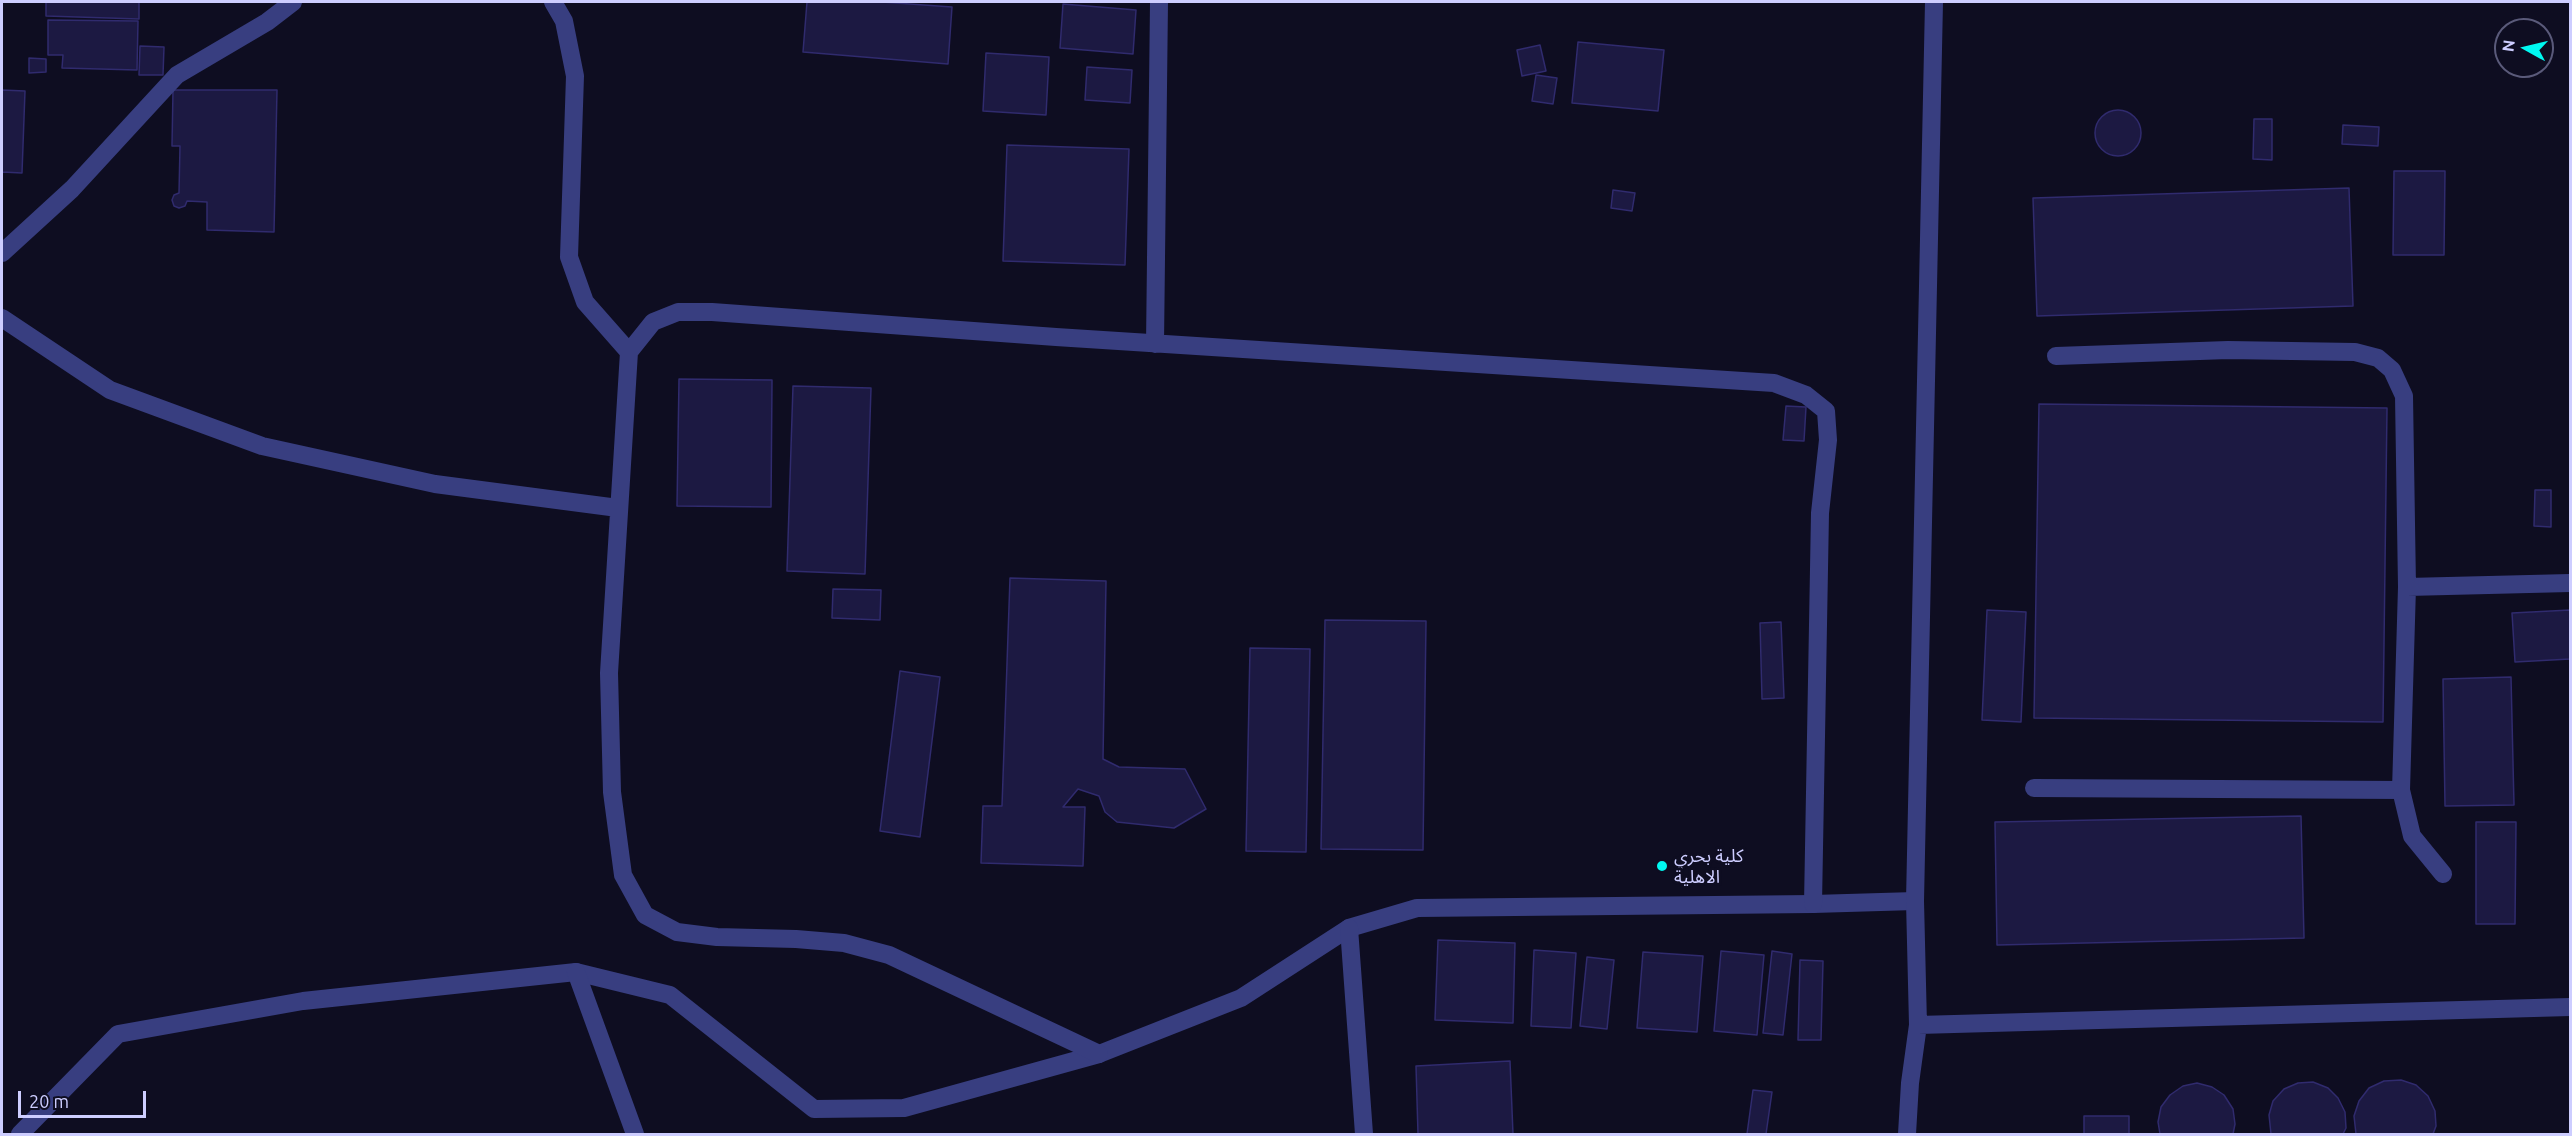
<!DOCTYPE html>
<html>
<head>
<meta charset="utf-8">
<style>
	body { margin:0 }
	#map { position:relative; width:2572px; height:1136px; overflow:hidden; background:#0e0d21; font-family:Ubuntu,sans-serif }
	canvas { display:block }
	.frame { position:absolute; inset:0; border:3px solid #cdcdff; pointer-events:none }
	.north { position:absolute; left:2494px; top:18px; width:60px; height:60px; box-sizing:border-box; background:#0e0d21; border:2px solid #5a5a7a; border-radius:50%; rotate:278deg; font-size:16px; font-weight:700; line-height:24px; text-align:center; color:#cdcdff }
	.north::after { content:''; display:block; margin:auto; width:21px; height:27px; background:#00f8f1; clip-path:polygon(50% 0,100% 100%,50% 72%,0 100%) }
	.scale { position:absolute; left:18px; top:1091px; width:128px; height:27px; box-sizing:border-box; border:3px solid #cdcdff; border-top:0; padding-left:8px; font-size:18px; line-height:21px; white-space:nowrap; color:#cdcdff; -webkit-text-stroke:4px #0e0d21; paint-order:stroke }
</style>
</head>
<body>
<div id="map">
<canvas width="2572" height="1136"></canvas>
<div class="frame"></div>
<div class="north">N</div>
<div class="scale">20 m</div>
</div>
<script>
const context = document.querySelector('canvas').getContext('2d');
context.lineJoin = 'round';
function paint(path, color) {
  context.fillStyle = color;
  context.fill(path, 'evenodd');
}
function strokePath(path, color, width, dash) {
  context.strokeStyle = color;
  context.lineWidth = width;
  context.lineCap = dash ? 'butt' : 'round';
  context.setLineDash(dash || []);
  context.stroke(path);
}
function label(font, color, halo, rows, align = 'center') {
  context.font = font + ' Ubuntu,"Noto Sans Arabic",sans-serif';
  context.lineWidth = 6;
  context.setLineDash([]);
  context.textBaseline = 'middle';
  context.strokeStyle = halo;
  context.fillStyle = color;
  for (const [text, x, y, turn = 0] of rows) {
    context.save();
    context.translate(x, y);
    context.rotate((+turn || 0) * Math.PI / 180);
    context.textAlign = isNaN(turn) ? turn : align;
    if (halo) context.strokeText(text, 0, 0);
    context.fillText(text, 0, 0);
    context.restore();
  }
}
const building = new Path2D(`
	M 46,2 L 139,2 L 139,19 L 46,16 Z
	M 807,2 L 882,2 L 952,7 L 948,64 L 803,52 Z
	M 1063,4 L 1136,10 L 1133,54 L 1060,48 Z
	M 48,20 L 138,21 L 137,70 L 62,68 L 63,55 L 48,55 Z
	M 1578,42 L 1664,50 L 1658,111 L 1572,103 Z
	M 1540,45 L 1546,71 L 1522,76 L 1517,50 Z
	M 140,46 L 164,47 L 163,75 L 139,75 Z
	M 986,53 L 1049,57 L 1046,115 L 983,111 Z
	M 29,58 L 46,59 L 46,72 L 29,73 Z
	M 1087,67 L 1132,70 L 1130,103 L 1085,100 Z
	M 1536,75 L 1557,78 L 1553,104 L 1532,101 Z
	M 2,90 L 25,91 L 22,173 L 2,172 L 2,195 Z
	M 173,90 L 277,90 L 274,232 L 207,230 L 207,202 L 187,201 L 185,206 L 179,208 L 174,206 L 172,200 L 174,195 L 179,193 L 180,146 L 172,146 Z
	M2095 133a23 23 0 1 1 46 0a23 23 0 1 1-46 0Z
	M 2254,119 L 2272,119 L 2272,160 L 2253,159 Z
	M 2343,125 L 2379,127 L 2378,146 L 2342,144 Z
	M 1007,145 L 1129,149 L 1125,265 L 1003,261 Z
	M 2394,171 L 2445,171 L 2444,255 L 2393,255 Z
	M 2349,188 L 2353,306 L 2037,316 L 2033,198 Z
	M 1613,190 L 1635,193 L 1632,211 L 1611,208 Z
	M 679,379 L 772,380 L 771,507 L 677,506 Z
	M 793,386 L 871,388 L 865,574 L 787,571 Z
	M 2039,404 L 2387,408 L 2383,722 L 2034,718 Z
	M 1786,406 L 1806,407 L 1804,441 L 1783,440 Z
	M 2535,490 L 2551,490 L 2551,527 L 2534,526 Z
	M 1010,578 L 1106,581 L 1103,759 L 1119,767 L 1185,769 L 1206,809 L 1174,828 L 1117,822 L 1105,812 L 1099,796 L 1078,789 L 1063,807 L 1085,807 L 1083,866 L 981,863 L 983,806 L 1002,806 Z
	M 833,589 L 881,590 L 880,620 L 832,618 Z
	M 1987,610 L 2026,612 L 2021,722 L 1982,720 Z
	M 2570,610 L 2570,659 L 2515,662 L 2512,613 Z
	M 1325,620 L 1426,621 L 1423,850 L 1321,849 Z
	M 1781,622 L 1784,698 L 1762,699 L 1760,623 Z
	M 1250,648 L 1310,649 L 1306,852 L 1246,851 Z
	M 900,671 L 940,677 L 920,837 L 880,831 Z
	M 2511,677 L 2514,805 L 2445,806 L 2443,679 Z
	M 2301,816 L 2304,938 L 1997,945 L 1995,822 Z
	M 2476,822 L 2516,822 L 2515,924 L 2476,924 Z
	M 1438,940 L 1515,943 L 1513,1023 L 1435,1020 Z
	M 1534,950 L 1576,953 L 1571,1028 L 1531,1026 Z
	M 1721,951 L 1764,955 L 1757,1035 L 1714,1031 Z
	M 1772,951 L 1792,954 L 1783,1035 L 1763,1033 Z
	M 1643,952 L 1703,956 L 1697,1032 L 1637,1028 Z
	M 1587,957 L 1614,960 L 1607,1029 L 1580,1026 Z
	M 1800,960 L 1823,961 L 1821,1040 L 1798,1040 Z
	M 1510,1061 L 1513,1134 L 1418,1134 L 1416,1066 Z
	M 2401,1080 L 2416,1085 L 2428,1096 L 2435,1111 L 2436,1126 L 2433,1134 L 2356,1134 L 2354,1116 L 2359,1101 L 2369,1088 L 2384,1081 Z
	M 2313,1082 L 2328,1088 L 2338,1098 L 2345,1112 L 2346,1128 L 2343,1134 L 2271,1134 L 2269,1115 L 2273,1101 L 2284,1089 L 2298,1083 Z
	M 2197,1083 L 2212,1087 L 2224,1095 L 2233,1109 L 2235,1124 L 2233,1134 L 2160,1134 L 2158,1122 L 2161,1107 L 2170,1095 L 2183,1086 Z
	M 1753,1090 L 1772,1092 L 1766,1134 L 1747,1134 Z
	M 2084,1116 L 2129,1116 L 2129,1134 L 2084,1134 Z`);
const lane = new Path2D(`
	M 2056,356 L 2228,350 L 2355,352 L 2378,358 L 2392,370 L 2404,396 L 2407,587 L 2401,790 L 2412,836 L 2443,874
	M 2407,587 L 2570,583
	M 2034,788 L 2401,790
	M 20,1134 L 118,1034 L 303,1001 L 576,972 L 670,995 L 814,1109 L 904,1108 L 1099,1054 L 1241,998 L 1349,928 L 1417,908 L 1813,904 L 1915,901`);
const street = new Path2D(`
	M 553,2 L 564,21 L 575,76 L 569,257 L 585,302 L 629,352
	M 2,253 L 72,189 L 177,75 L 267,22 L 293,2
	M 2,318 L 110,390 L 262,446 L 435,484 L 618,508
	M 1155,344 L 1159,2
	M 1349,928 L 1364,1134
	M 576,972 L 635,1134
	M 1918,1025 L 1915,901 L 1934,2
	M 1099,1054 L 889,955 L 844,943 L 796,939 L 717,937 L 677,932 L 645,915 L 623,875 L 612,792 L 609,673 L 629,352 L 653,322 L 678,312 L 712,312 L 1056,337 L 1774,383 L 1806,395 L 1826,411 L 1828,440 L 1820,513 L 1813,904
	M 1907,1134 L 1910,1083 L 1918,1025 L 2570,1007`);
const markers = [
	[1662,866,6,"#00f8f1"]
];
const poiNames = [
	["كلية بحري",1674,856],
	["الاهلية",1674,877]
];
paint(building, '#1c1942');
strokePath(building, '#302b6e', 1.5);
strokePath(lane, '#383e80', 18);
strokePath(street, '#383e80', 18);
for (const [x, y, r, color] of markers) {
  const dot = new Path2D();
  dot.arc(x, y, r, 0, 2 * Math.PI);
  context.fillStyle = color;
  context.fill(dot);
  strokePath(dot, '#0e0d21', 2);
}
label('18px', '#cdcdff', '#0e0d21', poiNames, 'left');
</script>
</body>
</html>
